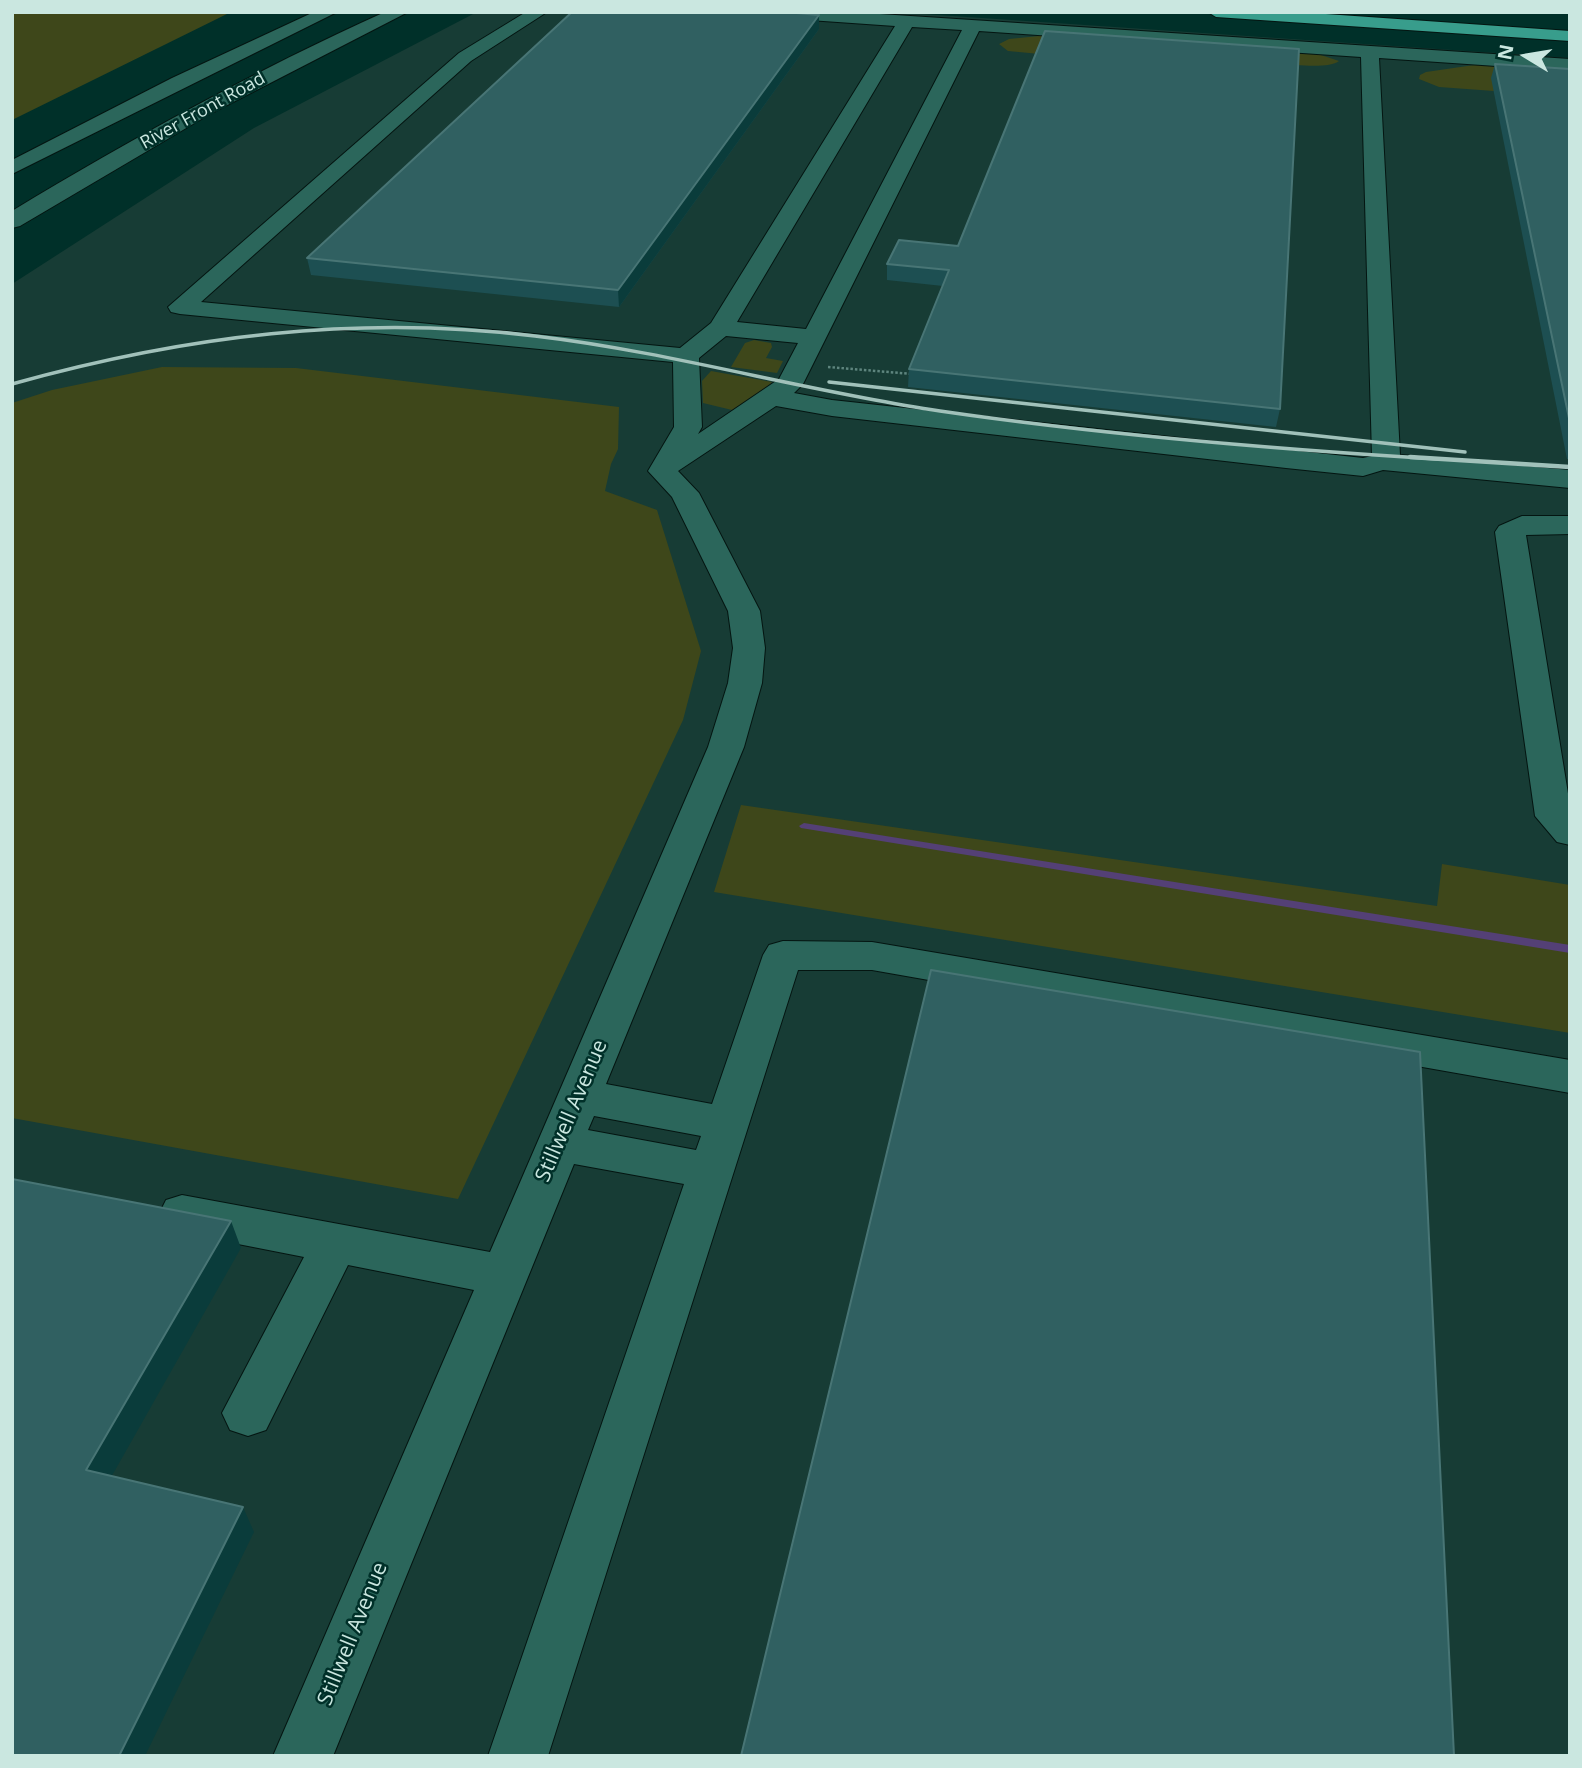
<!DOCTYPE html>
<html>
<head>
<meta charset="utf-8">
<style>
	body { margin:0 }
	#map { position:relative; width:1582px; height:1768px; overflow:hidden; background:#003029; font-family:"Open Sans",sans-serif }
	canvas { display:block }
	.frame { position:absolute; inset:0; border:14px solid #cae7e0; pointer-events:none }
	.north { position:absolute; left:1491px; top:21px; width:70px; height:70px; -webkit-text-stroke:5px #003029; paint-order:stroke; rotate:281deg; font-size:19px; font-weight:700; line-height:28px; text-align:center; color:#cae7e0 }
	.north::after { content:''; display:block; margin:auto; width:24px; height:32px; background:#cae7e0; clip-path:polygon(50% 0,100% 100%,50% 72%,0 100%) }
</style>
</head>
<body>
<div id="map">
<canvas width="1582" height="1768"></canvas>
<div class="frame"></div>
<div class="north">N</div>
</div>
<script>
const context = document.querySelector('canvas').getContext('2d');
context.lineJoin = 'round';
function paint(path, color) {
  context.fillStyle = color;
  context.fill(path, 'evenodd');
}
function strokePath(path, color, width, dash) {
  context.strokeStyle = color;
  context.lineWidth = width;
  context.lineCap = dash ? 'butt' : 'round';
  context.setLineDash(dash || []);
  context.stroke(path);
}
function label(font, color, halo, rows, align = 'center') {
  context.font = font + ' "Open Sans",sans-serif';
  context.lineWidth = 5;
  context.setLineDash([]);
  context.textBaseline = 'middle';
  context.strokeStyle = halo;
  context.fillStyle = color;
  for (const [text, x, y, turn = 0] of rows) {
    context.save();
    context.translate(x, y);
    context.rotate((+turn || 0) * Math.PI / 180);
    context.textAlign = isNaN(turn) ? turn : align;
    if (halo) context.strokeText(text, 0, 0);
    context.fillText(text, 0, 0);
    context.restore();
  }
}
const built = new Path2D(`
	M 477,12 L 894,12 L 1570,58 L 1570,1756 L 12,1756 L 12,284 L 254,128 Z`);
const green = new Path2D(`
	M 12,12 L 231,12 L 12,120 Z
	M 1049,35 L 1040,54 L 1008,51 L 999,44 L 1009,39 Z
	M 1164,43 L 1315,53 L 1339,61 C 1318,77 1195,48 1164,43 Z
	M 1503,63 L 1494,91 L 1439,87 L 1419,79 L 1420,75 L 1426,72 L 1481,64 Z
	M 754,340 L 771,343 L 772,347 L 766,358 L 783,361 L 777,373 L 731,367 L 745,343 Z
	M 162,367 L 296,368 L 619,407 L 618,449 L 611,464 L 605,491 L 657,510 L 701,651 L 683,720 L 458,1199 L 12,1118 L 12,403 L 52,390 Z
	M 711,371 L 772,382 L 763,392 L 732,410 L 703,403 L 702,381 Z
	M 741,805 L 1437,906 L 1442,864 L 1570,885 L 1570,1033 L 714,892 Z`);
const stream = new Path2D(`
	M 804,823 L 1570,945 L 1570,953 L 801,828 L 799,826 Z`);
const path = new Path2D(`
	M 828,367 L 912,374`);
const minor = new Path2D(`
	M 314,12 L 337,12 L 12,174 L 12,160 L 172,78 Z
	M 385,12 L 408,12 L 210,114 L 20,226 L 12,228 L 12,211 C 133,138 256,70 385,12 Z
	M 526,12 L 547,12 L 471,61 L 201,302 L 680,348 L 711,323 L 895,26 L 766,17 L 758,12 L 849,12 L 1570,59 L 1570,71 L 1379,58 L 1400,455 L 1570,470 L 1570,488 L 1383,470 L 1363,476 L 1286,468 L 832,416 L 776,406 L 678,471 L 699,493 L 760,611 L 765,648 L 762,683 L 744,747 L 606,1084 L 712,1104 L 763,955 L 769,945 L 783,941 L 872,942 L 1570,1060 L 1570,1093 L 872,970 L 798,970 L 548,1756 L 488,1756 L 684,1184 L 574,1164 L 333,1756 L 273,1756 L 474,1290 L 348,1265 L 266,1430 L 248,1436 L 230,1430 L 222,1413 L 304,1257 L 182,1233 L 166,1228 L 159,1214 L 166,1200 L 182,1195 L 490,1252 L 708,747 L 728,683 L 733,648 L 728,611 L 672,497 L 648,471 L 674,427 L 673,362 L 180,314 L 171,312 L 168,307 L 459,53 ZM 912,27 L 962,30 L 806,329 L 737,322 ZM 979,31 L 1361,57 L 1372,456 L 1363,458 L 832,400 L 794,393 L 803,384 ZM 726,336 L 798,343 L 779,379 L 698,434 L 702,427 L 699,358 ZM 594,1116 L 701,1136 L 696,1150 L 588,1130 Z
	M 1522,516 L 1570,516 L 1570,534 L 1526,535 L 1570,806 L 1570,845 L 1557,842 L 1535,816 L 1495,532 L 1499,526 Z`);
const highway = new Path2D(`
	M 1208,12 L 1297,12 L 1570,31 L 1570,41 L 1216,17 Z`);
const railFar1 = new Path2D(`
	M 829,382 L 1465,452
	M 12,384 C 184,336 357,314 535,336 C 671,352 804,391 940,411 C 1105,435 1272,449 1438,459`);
const rail = new Path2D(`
	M 1410,457 L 1570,467`);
const wall = new Path2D(`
	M 819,29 L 619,307 L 311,275 L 307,258 Z
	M 1495,64 L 1570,69 L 1570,459 L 1567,459 L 1491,78 Z
	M 899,240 L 1280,409 L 1276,427 L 908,387 L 909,369 L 943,286 L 887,280 L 887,264 Z`);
const shadedWall = new Path2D(`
	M 819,15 L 819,29 L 619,307 L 618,290 Z
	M 231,1221 L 241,1248 L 101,1495 L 86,1470 Z
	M 243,1507 L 254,1532 L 145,1756 L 119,1756 Z`);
const building = new Path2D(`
	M 572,12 L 785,12 L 819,15 L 618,290 L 307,258 Z
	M 1045,31 L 1299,49 L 1280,409 L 909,369 L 949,270 L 887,264 L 899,240 L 958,246 Z
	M 1495,64 L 1570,69 L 1570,423 Z
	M 931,970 L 1420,1052 L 1454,1756 L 741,1756 Z
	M 12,1179 L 231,1221 L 86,1470 L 243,1507 L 119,1756 L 12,1756 Z`);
const farStreetnames = [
	["River Front Road",203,111,-29]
];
const streetNames = [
	["Stillwell Avenue",572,1111,-67],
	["Stillwell Avenue",353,1634,-68]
];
paint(built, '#173c35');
paint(green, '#3e471a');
paint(stream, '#544076');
strokePath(minor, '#041511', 2);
strokePath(highway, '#041511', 2);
strokePath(path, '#5e857e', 2.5, [2.5, 2]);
paint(minor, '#2b665b');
paint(highway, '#389d8c');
strokePath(railFar1, '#a1c1ba', 3.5);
strokePath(rail, '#a1c1ba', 4.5);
paint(wall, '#1d4f52');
paint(shadedWall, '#0a3c3b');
paint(building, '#306061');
strokePath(building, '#487575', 2);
label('18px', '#cae7e0', '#003029', farStreetnames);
label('21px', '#cae7e0', '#003029', streetNames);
</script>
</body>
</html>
